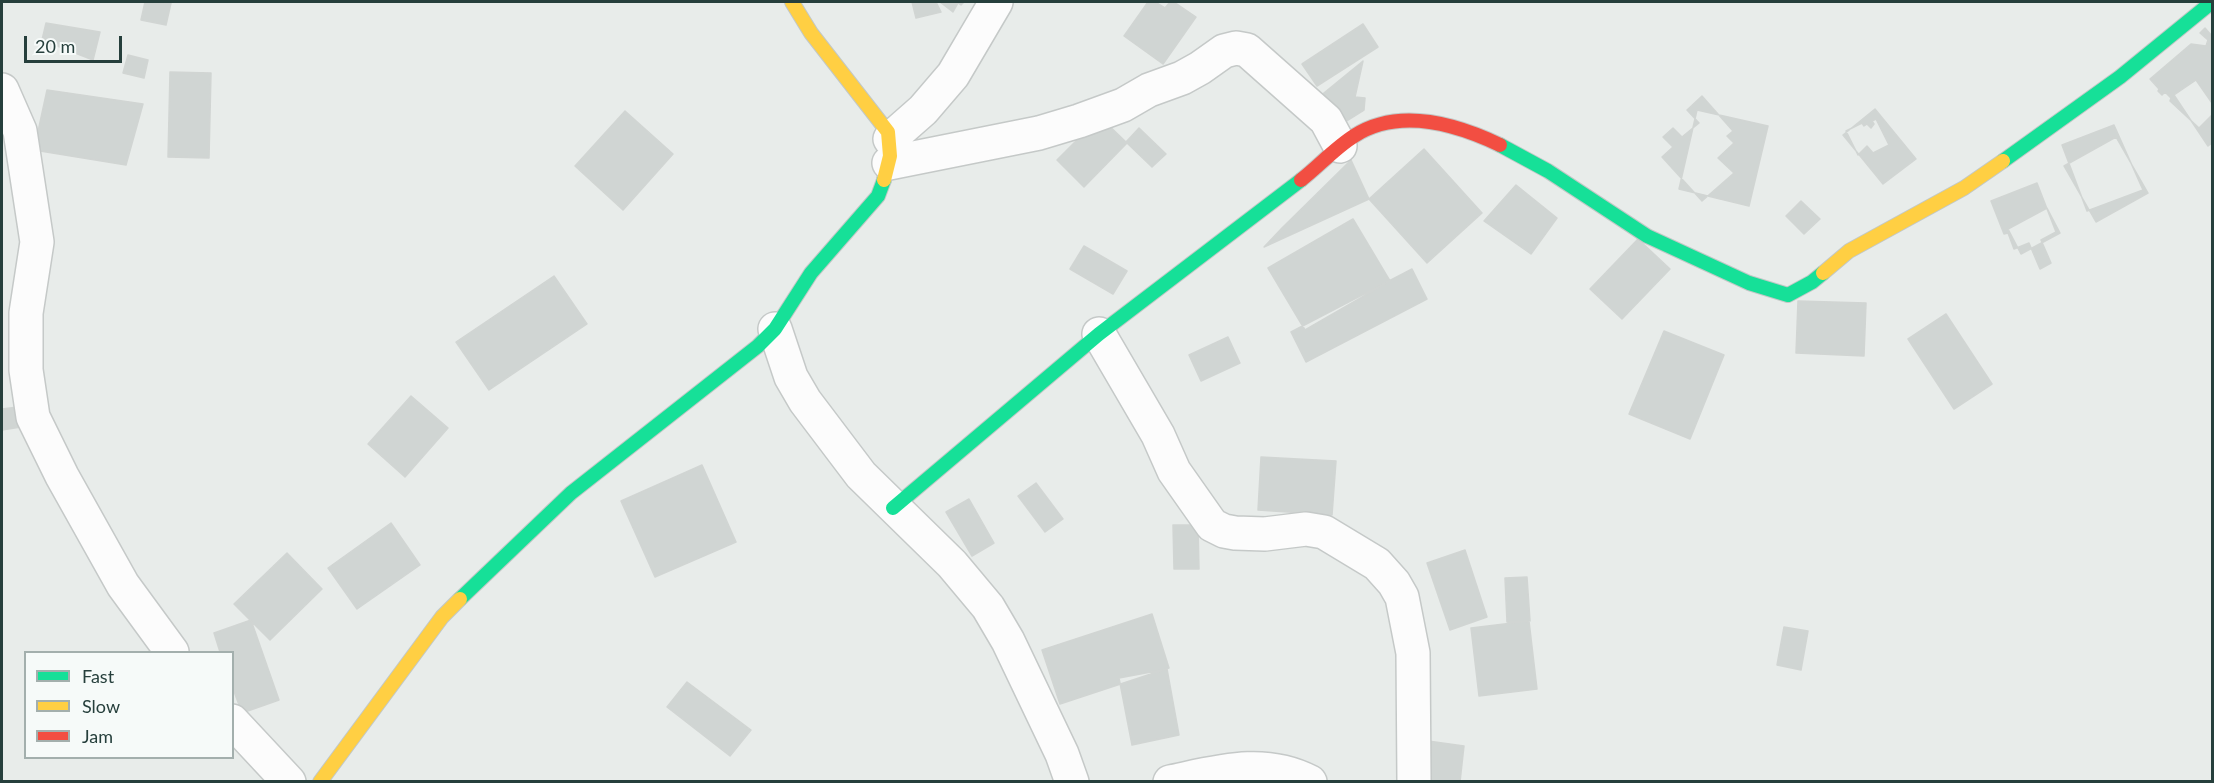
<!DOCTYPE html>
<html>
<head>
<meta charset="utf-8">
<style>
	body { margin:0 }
	#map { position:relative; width:2214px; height:783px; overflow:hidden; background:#e8ecea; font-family:Lato,sans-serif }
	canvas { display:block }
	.frame { position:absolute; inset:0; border:3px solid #263f3c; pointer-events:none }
	.legend { position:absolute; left:24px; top:651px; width:210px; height:108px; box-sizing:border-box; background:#f6faf9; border:2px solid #a3afad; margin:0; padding:8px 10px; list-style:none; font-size:18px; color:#263f3c }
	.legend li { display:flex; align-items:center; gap:12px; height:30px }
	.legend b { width:30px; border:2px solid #a3afad }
	.scale { position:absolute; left:24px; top:36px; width:98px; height:27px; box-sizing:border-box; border:3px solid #263f3c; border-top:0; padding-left:8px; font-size:18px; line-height:21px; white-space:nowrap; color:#263f3c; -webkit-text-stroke:4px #f6faf9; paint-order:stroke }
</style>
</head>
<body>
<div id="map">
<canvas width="2214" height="783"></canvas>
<div class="frame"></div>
<ul class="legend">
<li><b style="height:8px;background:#16e098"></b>Fast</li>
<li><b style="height:8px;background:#ffcf43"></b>Slow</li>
<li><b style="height:8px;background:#f24e42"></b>Jam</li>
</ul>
<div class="scale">20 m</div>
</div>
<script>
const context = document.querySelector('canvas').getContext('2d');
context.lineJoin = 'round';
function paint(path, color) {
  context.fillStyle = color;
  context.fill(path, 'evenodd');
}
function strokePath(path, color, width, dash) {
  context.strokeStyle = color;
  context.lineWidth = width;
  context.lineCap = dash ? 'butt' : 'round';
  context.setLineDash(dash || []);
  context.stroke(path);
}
const building = new Path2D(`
	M 145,2 L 171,3 L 166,25 L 141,20 Z
	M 912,2 L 936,2 L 941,12 L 916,18 Z
	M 940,2 L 964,2 L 961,5 L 958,3 L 953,12 Z
	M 1148,2 L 1155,2 L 1165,8 L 1170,2 L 1174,2 L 1196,17 L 1163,64 L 1124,36 Z
	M 46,23 L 100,32 L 93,60 L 42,40 Z
	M 1363,24 L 1378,47 L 1317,86 L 1302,64 Z
	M 2205,28 L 2212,36 L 2212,115 L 2199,128 L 2170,101 L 2171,98 L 2165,92 L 2162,95 L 2158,91 L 2159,89 L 2150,79 L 2191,44 L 2206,46 L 2208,40 L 2200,33 Z
	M 128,55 L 148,60 L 144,78 L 123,73 Z
	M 1363,61 L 1355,97 L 1365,98 L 1364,110 L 1340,125 L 1319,97 Z
	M 170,72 L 211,73 L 209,158 L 168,157 Z
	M 2196,80 L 2212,103 L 2212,143 L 2208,146 L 2174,95 Z
	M 47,90 L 143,104 L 126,165 L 34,150 Z
	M 1702,96 L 1733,131 L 1727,136 L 1734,143 L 1718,158 L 1734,173 L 1702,201 L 1662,157 L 1673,147 L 1663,137 L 1673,128 L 1682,137 L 1699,123 L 1687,110 Z
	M 1875,109 L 1916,159 L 1883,184 L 1843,135 Z
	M 1697,110 L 1768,126 L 1749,206 L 1679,189 Z
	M 625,111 L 673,154 L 623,210 L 575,166 Z
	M 1100,117 L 1127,143 L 1084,187 L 1057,160 Z
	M 1876,119 L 1889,145 L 1873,153 L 1867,146 L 1858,155 L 1846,131 L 1862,123 L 1864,126 L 1867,124 L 1871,128 L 1874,124 L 1872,121 Z
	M 2114,125 L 2143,190 L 2087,211 L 2062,145 Z
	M 1139,128 L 1166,154 L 1152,167 L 1126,142 Z
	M 2116,137 L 2148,193 L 2096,222 L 2064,166 Z
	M 1424,149 L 1482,213 L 1427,263 L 1369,199 Z
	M 1351,160 L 1369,199 L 1264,247 L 1282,228 Z
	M 2037,183 L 2056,232 L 2041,240 L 2051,263 L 2040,269 L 2029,243 L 2014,249 L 2008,233 L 2004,234 L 1991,201 Z
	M 1516,185 L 1557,218 L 1531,254 L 1484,221 Z
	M 1801,201 L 1820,219 L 1804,234 L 1786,216 Z
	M 2047,208 L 2060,233 L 2021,254 L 2008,229 Z
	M 1353,219 L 1390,281 L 1305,330 L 1268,268 Z
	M 1638,239 L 1670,269 L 1622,319 L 1590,289 Z
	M 1084,246 L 1127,271 L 1113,294 L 1070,269 Z
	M 1412,269 L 1427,299 L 1306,362 L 1291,332 Z
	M 554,276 L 587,324 L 489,390 L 456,342 Z
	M 1798,301 L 1866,303 L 1864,356 L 1796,353 Z
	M 1946,314 L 1992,384 L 1954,409 L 1908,339 Z
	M 1664,331 L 1724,355 L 1690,439 L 1629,414 Z
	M 1228,337 L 1240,363 L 1201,381 L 1189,355 Z
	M 411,396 L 448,428 L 405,477 L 368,444 Z
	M 18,407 L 21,427 L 2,430 L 2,409 Z
	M 1261,457 L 1336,461 L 1332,515 L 1258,510 Z
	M 702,465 L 736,542 L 655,577 L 621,501 Z
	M 1036,483 L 1063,519 L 1045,532 L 1018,496 Z
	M 969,499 L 994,543 L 972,556 L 946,512 Z
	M 391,523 L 420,565 L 357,609 L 328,568 Z
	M 1173,525 L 1198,525 L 1199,569 L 1174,569 Z
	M 1465,550 L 1487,617 L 1450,630 L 1427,563 Z
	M 287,553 L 322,589 L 270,640 L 234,604 Z
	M 1527,577 L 1530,621 L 1507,622 L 1505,578 Z
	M 1152,614 L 1169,668 L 1060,704 L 1042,650 Z
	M 251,620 L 279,700 L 242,713 L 232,686 L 232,652 L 220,652 L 214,633 Z
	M 1529,621 L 1537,689 L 1479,696 L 1471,628 Z
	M 1784,627 L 1808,631 L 1801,670 L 1777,665 Z
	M 1167,669 L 1179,735 L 1132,745 L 1119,678 Z
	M 687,682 L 751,730 L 730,756 L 667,707 Z
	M 1428,741 L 1464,746 L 1460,782 L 1423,782 Z`);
const street = new Path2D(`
	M 2,90 L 20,131 L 37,242 L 26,313 L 26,370 L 33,417 L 62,476 L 123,585 L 172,652
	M 890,139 L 923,110 L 953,75 L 996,2
	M 889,163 L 1039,133 L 1079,121 L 1123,105 L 1149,90 L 1182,78 L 1200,68 L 1224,51 L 1236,48 L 1247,50 L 1326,120 L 1340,146
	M 775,329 L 791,377 L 805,401 L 861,475 L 952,564 L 988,607 L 1008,641 L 1062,754 L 1072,782
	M 1099,334 L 1158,435 L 1174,471 L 1212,525 L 1224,531 L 1235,533 L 1265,534 L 1306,529 L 1324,532 L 1377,564 L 1394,583 L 1402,597 L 1413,653 L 1414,782
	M 232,721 L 289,782
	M 1170,782 C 1218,772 1264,758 1310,782`);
const fast = new Path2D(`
	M 1500,145 L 1548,171 L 1647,236 L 1749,283 L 1788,295 L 1812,282 L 1823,273
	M 2003,161 L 2120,77 L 2212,2
	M 893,508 L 1099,334 L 1301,180
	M 460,599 L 571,493 L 758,346 L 775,329 L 811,273 L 878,196 L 884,180`);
const slow = new Path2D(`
	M 792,2 L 811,33 L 888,132 L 890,156 L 884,180
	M 1823,273 L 1849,251 L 1964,188 L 2003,161
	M 320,782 L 442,617 L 460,599`);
const jam = new Path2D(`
	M 1301,180 C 1319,166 1335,148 1354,136 C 1399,107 1456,124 1500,145`);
paint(building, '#d0d5d3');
strokePath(building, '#d1d5d3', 1.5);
strokePath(street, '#c5c9c8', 36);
strokePath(fast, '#c2c8c6', 16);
strokePath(slow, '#c2c8c6', 16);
strokePath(jam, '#c2c8c6', 16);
strokePath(street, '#fcfcfc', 33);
strokePath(fast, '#16e098', 14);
strokePath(slow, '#ffcf43', 14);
strokePath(jam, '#f24e42', 14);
</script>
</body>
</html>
